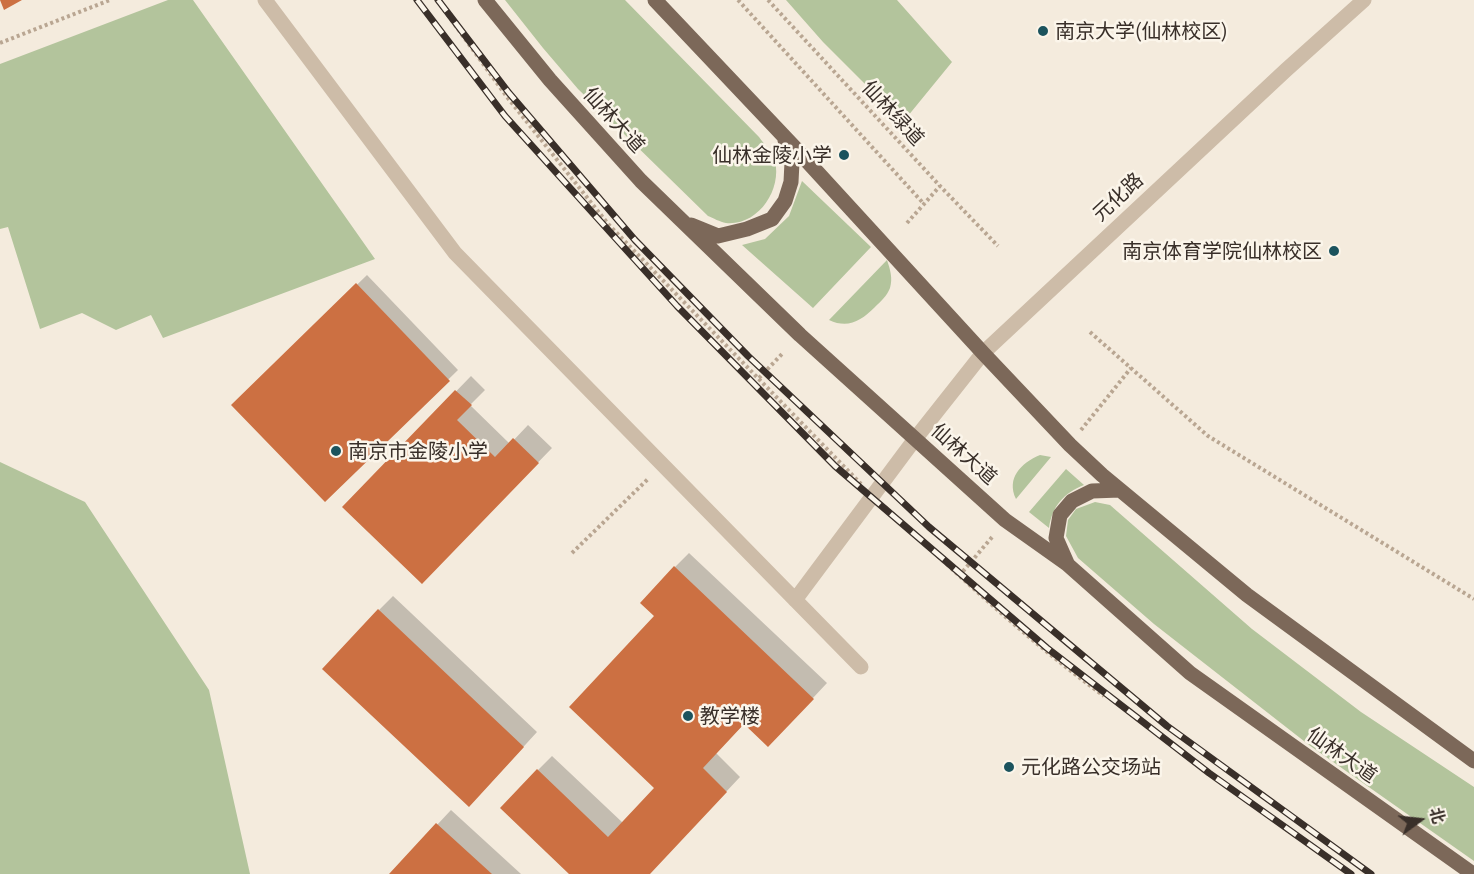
<!DOCTYPE html>
<html>
<head>
<meta charset="utf-8">
<style>
	body { margin:0 }
	#map { position:relative; width:1474px; height:874px; overflow:hidden; background:#f4ebdd; font-family:Ubuntu,"Noto Sans SC",sans-serif }
	canvas { display:block }
	.north { position:absolute; left:1390px; top:790px; width:60px; height:60px; -webkit-text-stroke:4px #fbf5ea; paint-order:stroke; rotate:75deg; font-size:16px; font-weight:700; line-height:24px; text-align:center; color:#392f29 }
	.north::after { content:''; display:block; margin:auto; width:21px; height:27px; background:#392f29; clip-path:polygon(50% 0,100% 100%,50% 72%,0 100%) }
</style>
</head>
<body>
<div id="map">
<canvas width="1474" height="874"></canvas>
<div class="north">北</div>
</div>
<script>
const context = document.querySelector('canvas').getContext('2d');
context.lineJoin = 'round';
function paint(path, color) {
  context.fillStyle = color;
  context.fill(path, 'evenodd');
}
function strokePath(path, color, width, dash) {
  context.strokeStyle = color;
  context.lineWidth = width;
  context.lineCap = dash ? 'butt' : 'round';
  context.setLineDash(dash || []);
  context.stroke(path);
}
function label(font, color, halo, rows, align = 'center') {
  context.font = font + ' Ubuntu,"Noto Sans SC",sans-serif';
  context.lineWidth = 5;
  context.setLineDash([]);
  context.textBaseline = 'middle';
  context.strokeStyle = halo;
  context.fillStyle = color;
  for (const [text, x, y, turn = 0] of rows) {
    context.save();
    context.translate(x, y);
    context.rotate((+turn || 0) * Math.PI / 180);
    context.textAlign = isNaN(turn) ? turn : align;
    if (halo) context.strokeText(text, 0, 0);
    context.fillText(text, 0, 0);
    context.restore();
  }
}
const green = new Path2D(`
	M 168,0 L 193,0 L 375,259 L 163,338 L 151,315 L 116,330 L 82,313 L 40,329 L 8,227 L 0,229 L 0,64 Z
	M 505,0 L 625,0 L 759,137 C 764,144 772,153 775,161 C 782,190 758,226 726,223 C 720,222 713,218 708,216 L 578,89 L 543,48 Z
	M 786,0 L 897,0 L 952,62 L 903,122 L 823,42 Z
	M 802,181 L 871,247 L 813,308 L 742,245 L 765,239 L 789,216 Z
	M 887,260 C 890,269 893,278 890,288 C 887,296 881,301 875,307 C 861,321 848,329 829,320 Z
	M 1040,455 L 1051,457 L 1016,499 C 1006,478 1021,463 1040,455 Z
	M 0,462 L 85,502 L 209,690 L 250,874 L 0,874 Z
	M 1066,469 L 1084,485 C 1064,493 1052,506 1049,528 L 1029,512 Z
	M 1095,502 L 1110,505 L 1252,629 L 1361,712 L 1474,787 L 1474,861 L 1309,745 L 1154,624 L 1078,558 L 1066,536 L 1068,520 L 1076,509 Z`);
const shadow = new Path2D(`
	M 367,275 L 458,370 L 325,500 L 233,405 Z
	M 471,376 L 485,390 L 470,405 L 510,444 L 528,425 L 552,448 L 422,582 L 344,507 Z
	M 689,553 L 827,683 L 782,731 L 745,723 L 716,753 L 740,777 L 649,874 L 571,874 L 538,770 L 552,756 L 623,823 L 657,788 L 656,616 L 675,567 Z
	M 393,596 L 537,732 L 483,791 L 379,610 Z
	M 451,810 L 521,874 L 391,874 Z`);
const building = new Path2D(`
	M 0,0 L 22,0 L 4,10 Z
	M 356,283 L 450,381 L 325,502 L 231,405 Z
	M 455,390 L 472,405 L 457,420 L 495,457 L 513,438 L 539,463 L 422,584 L 342,507 Z
	M 674,566 L 814,699 L 768,747 L 744,724 L 703,768 L 727,792 L 650,874 L 569,874 L 500,808 L 537,769 L 608,837 L 654,788 L 569,707 L 654,616 L 640,603 Z
	M 378,609 L 524,747 L 469,807 L 322,669 Z
	M 436,823 L 492,874 L 389,874 Z`);
const path = new Path2D(`
	M 437,0 L 507,97 L 609,225 L 861,484
	M 738,0 L 924,204
	M 768,0 L 940,186 L 998,246
	M 0,43 L 110,0
	M 907,223 L 940,186
	M 1090,332 L 1208,436 L 1474,599
	M 759,378 L 782,354
	M 1081,430 L 1131,368
	M 885,507 C 956,573 1026,639 1104,696
	M 572,553 L 649,478
	M 959,576 L 993,536`);
const minor = new Path2D(`
	M 265,0 L 455,253 L 861,667
	M 795,600 L 915,439 L 983,353 L 1286,70 L 1364,0`);
const major = new Path2D(`
	M 485,0 L 550,80 L 641,181 L 800,335 L 1005,520 L 1067,564 L 1190,673 L 1473,874
	M 655,0 L 796,149 L 983,353 L 1070,445 L 1102,475 L 1247,595 L 1474,761
	M 691,225 L 718,236 L 747,229 L 772,219 L 785,201 L 791,182 L 792,162 L 785,140
	M 1067,563 L 1056,538 L 1060,515 L 1072,501 L 1092,491 L 1120,490`);
const rail = new Path2D(`
	M 417,0 L 505,116 L 677,306 L 835,466 L 1047,648 L 1209,773 L 1351,874
	M 438,0 L 509,93 L 635,240 L 748,356 L 929,527 L 1167,726 L 1371,874`);
const markers = [
	[1043,31,6,"#1b535d"],
	[844,155,6,"#1b535d"],
	[1334,251,6,"#1b535d"],
	[336,451,6,"#1b535d"],
	[688,716,6,"#1b535d"],
	[1009,767,6,"#1b535d"]
];
const poiNames = [
	["南京大学(仙林校区)",1055,31],
	["仙林金陵小学",832,155,"right"],
	["南京体育学院仙林校区",1322,251,"right"],
	["南京市金陵小学",348,451],
	["教学楼",700,716],
	["元化路公交场站",1021,767]
];
const streetNames = [
	["仙林绿道",893,113,47],
	["仙林大道",614,120,48],
	["元化路",1118,197,-43],
	["仙林大道",964,454,42],
	["仙林大道",1342,755,35]
];
paint(green, '#b3c49c');
paint(shadow, '#0003');
paint(building, '#cc7042');
strokePath(path, '#b9a692', 4, [3, 3]);
strokePath(minor, '#cdbca8', 15);
strokePath(major, '#7c6859', 15);
strokePath(rail, '#392f29', 7);
strokePath(rail, '#fbf5ea', 4.5, [14]);
for (const [x, y, r, color] of markers) {
  const dot = new Path2D();
  dot.arc(x, y, r, 0, 2 * Math.PI);
  context.fillStyle = color;
  context.fill(dot);
  strokePath(dot, '#fbf5ea', 2);
}
label('20px', '#392f29', '#fbf5ea', poiNames, 'left');
label('20px', '#392f29', '#fbf5ea', streetNames);
</script>
</body>
</html>
